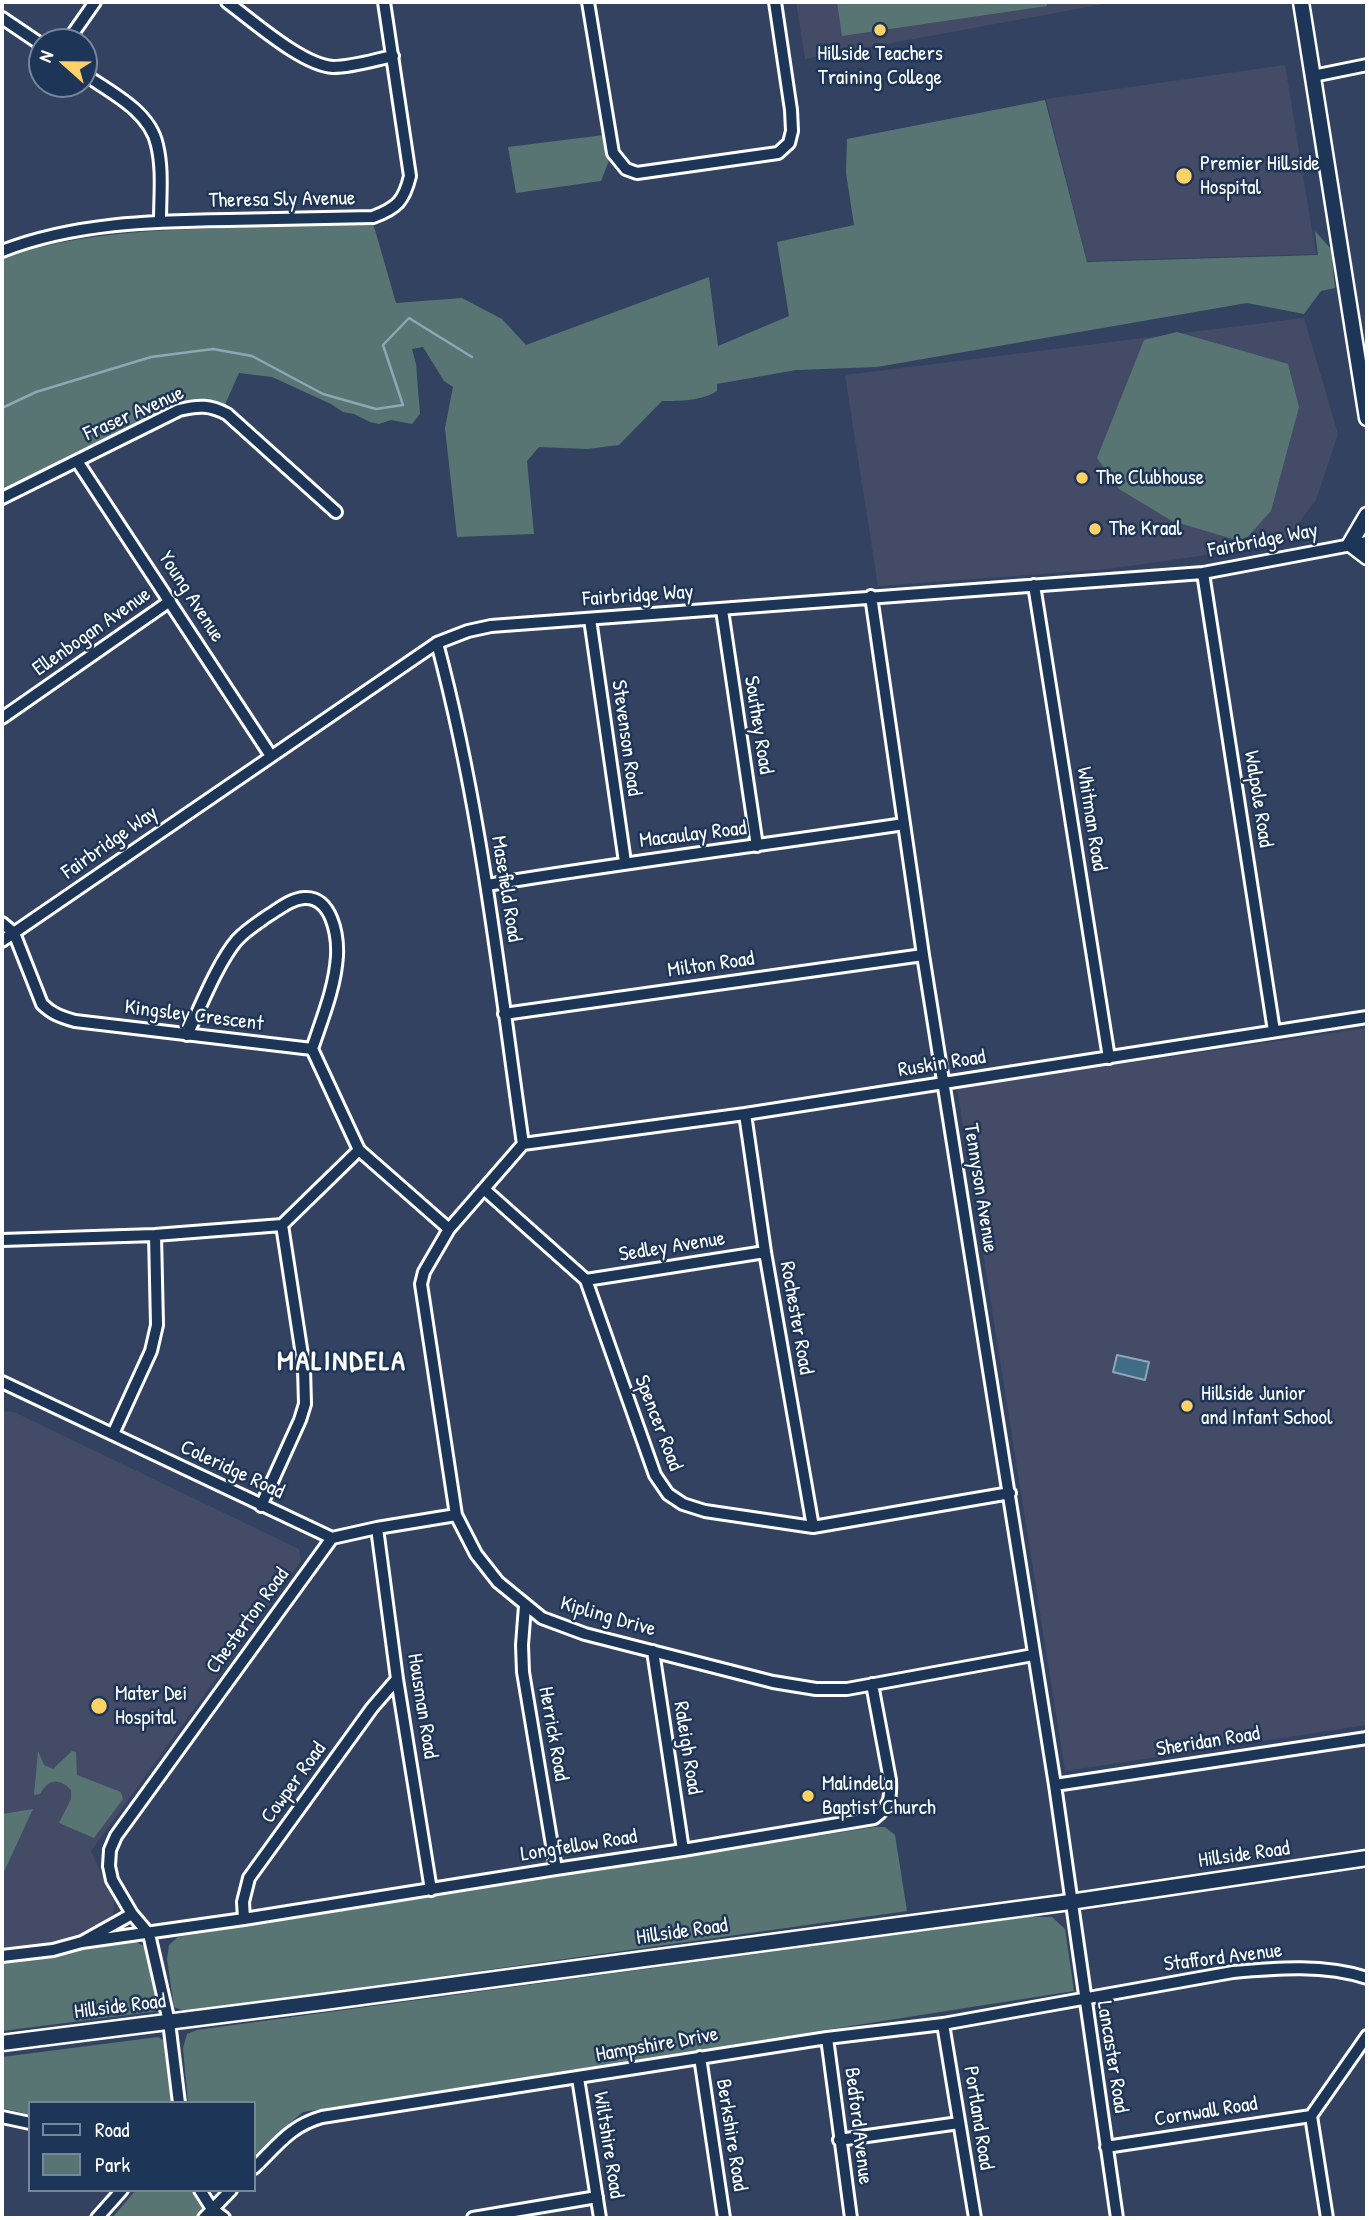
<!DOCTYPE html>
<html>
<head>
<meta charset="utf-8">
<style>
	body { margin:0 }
	#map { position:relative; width:1369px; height:2220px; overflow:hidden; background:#334260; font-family:"Patrick Hand",sans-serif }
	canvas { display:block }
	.frame { position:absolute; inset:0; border:4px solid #fff; pointer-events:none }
	.legend { position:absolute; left:28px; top:2101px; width:228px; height:91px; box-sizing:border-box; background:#1d3557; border:2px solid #77869a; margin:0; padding:9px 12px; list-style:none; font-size:21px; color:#fff }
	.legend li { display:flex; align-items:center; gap:14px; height:35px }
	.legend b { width:35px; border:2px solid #77869a }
	.north { position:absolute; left:28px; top:28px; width:70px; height:70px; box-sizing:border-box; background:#1d3557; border:2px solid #77869a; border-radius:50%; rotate:291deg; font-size:19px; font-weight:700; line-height:28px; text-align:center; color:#fff }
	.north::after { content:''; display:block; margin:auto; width:24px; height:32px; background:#ffd166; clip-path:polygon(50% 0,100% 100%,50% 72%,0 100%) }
</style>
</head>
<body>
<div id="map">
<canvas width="1369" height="2220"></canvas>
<div class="frame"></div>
<ul class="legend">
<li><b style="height:9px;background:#1d3557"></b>Road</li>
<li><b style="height:19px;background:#587573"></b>Park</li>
</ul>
<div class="north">N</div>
</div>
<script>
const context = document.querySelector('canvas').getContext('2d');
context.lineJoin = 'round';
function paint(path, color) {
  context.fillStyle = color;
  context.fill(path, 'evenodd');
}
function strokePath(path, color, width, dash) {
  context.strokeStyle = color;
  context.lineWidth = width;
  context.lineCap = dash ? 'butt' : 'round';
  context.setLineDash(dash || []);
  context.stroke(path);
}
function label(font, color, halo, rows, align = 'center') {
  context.font = font + ' "Patrick Hand",sans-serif';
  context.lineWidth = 5;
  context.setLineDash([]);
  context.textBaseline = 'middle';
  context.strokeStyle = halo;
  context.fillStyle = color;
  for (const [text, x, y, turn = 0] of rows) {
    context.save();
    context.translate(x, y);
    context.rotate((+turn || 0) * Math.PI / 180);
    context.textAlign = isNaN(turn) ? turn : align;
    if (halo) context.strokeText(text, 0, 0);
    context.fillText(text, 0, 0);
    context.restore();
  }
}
const built = new Path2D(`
	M 796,2 L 1115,2 L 805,59 Z
	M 1285,65 L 1316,254 L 1087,261 L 1046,99 Z
	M 1304,318 L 1338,434 L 1316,500 L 1283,544 L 1108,569 L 878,586 L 845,375 Z
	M 1367,1028 L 1367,1725 L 1065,1771 L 957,1088 Z
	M 2,1411 L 14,1412 L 299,1549 L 301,1561 L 91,1851 L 114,1901 L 113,1915 L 108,1920 L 87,1932 L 67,1940 L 44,1946 L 2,1950 Z`);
const green = new Path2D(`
	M 837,2 L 1047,2 L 1047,6 L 842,36 Z
	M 1045,100 L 1087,262 L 1318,255 L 1315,231 L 1331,249 L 1335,288 L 1321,291 L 1304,314 L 1247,303 L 877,367 L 796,370 L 717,384 L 717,391 C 702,401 679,401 662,401 L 619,445 L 587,449 L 539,447 L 527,461 L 534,534 L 457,537 L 445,428 L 453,387 L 444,381 L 423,347 L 412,349 L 416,364 L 420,414 L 412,424 L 391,420 L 379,424 L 370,422 L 354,414 L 343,412 L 331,404 L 272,377 L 239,373 L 223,409 L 199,402 L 2,495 L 2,258 C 74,234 148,230 224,228 C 273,226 323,225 373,223 L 396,303 L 462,298 L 502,319 L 526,345 L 709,277 L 718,346 L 789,316 L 777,242 L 854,225 L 846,173 L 847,139 Z
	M 604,135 L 610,158 L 601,181 L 516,193 L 508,147 Z
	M 1177,332 L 1288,364 L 1299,407 L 1271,511 L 1243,542 L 1172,521 L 1119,489 L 1097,458 L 1144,340 Z
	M 38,1751 L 44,1765 L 53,1769 L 72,1751 L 76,1752 L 77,1775 L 121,1792 L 123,1799 L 94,1838 L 59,1823 L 71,1799 L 71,1790 C 59,1777 48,1779 40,1794 L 34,1795 Z
	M 33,1809 L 2,1876 L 2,1814 Z
	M 874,1827 L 885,1827 L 895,1835 L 907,1911 L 187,2012 L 174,2007 L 167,1959 L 169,1945 L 178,1937 Z
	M 1028,1917 L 1052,1917 L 1065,1929 L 1074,1991 L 303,2112 L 290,2123 L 254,2158 L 254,2103 L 188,2103 L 183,2048 L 187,2034 L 197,2030 Z
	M 136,1942 L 146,1947 L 159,2011 L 2,2031 L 2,1962 Z
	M 158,2037 L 165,2041 L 173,2103 L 30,2103 L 30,2115 L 2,2108 L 2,2057 Z
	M 136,2190 L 191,2190 L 203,2209 L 194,2218 L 112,2218 Z`);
const water = new Path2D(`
	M 1117,1355 L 1149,1362 L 1145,1380 L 1113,1372 Z`);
const stream = new Path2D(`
	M 2,408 L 36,392 L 151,357 L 213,349 L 252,356 L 323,394 L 376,409 L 403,405 L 383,345 L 409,318 L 472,357`);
const minor = new Path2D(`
	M 227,2 C 253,21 302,65 333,67 C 353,67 374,60 393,56
	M 588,2 L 613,153 L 626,169 L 637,173 L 778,153 L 789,143 L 792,131 L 791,110 L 775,2
	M 2,18 L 42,45
	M 67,42 L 95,2
	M 84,74 C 110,92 150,111 157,145 C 163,169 160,196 160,221
	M 1313,76 L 1367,65
	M 2,251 C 74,223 152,221 228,220 C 277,219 325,218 373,217 C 397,208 404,201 410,176 L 384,2
	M 77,461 L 271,756
	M 2,498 L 179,410 C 199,405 210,405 227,414 L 336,512
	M 1203,573 L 1274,1031
	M 1034,585 L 1109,1058
	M 871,596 L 923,955 L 1055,1785 L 1117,2218
	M 722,610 L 757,846
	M 590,619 L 625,862
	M 437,643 C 481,807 499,977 523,1144
	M 2,718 L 170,601
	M 487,885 C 625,862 765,845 904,824
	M 2,923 L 14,933 L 42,1004 C 52,1014 61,1017 75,1021 L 312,1049 L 359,1150 L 449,1229
	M 2,941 L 437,643 L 468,631 L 491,626 L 1203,573 L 1367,542
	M 504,1014 L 923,955
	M 187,1035 C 200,1008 218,962 237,940 C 245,931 256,924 266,917 C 278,910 290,899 304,898 C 332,896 338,936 337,956 C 335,988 322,1019 312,1049
	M 745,1114 L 765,1252 L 813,1527
	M 523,1144 L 449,1229 L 424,1272 L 421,1284 L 456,1515 L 476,1554 L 498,1582 L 542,1618 L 585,1634 L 773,1682 L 816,1689 L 847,1689 L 1033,1655
	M 523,1144 L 745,1114 L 1367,1017
	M 485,1190 L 586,1280 L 655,1475 L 668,1494 L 683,1504 L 705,1511 L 813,1527 L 1010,1493
	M 2,1240 L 155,1235 L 282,1225 L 359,1150
	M 586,1280 L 765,1252
	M 2,1382 L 332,1538 L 377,1528 L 456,1515
	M 113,1434 L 151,1351 L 157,1325 L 155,1235
	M 261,1506 L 300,1420 L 305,1404 L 304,1368 L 282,1225
	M 377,1528 L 397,1679 L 431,1890
	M 525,1606 L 522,1645 L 523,1672 L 556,1869
	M 653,1651 L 683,1850
	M 1055,1785 L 1367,1738
	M 244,1919 L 243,1902 L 249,1878 L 372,1708 L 397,1679
	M 82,1942 L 244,1919 L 556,1869 L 683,1850 L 874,1818 C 890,1806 891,1799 890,1780 L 872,1684
	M 2,1956 L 53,1950 L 82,1942 L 132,1914
	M 943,2024 L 975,2218
	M 827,2038 L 851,2218
	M 700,2057 L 724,2218
	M 578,2078 L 600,2218
	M 179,2103 L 169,2022 L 149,1934 L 132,1914 L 112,1880 L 109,1866 L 110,1850 L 116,1836 L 332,1538
	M 2,2117 L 30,2123
	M 839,2140 L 959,2123
	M 1106,2147 L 1311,2116
	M 254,2168 C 277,2146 290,2126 322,2117 L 827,2038 L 943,2024 L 1233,1972 C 1277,1968 1325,1964 1367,1978
	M 200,2190 L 212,2209 L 224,2218
	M 97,2218 L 122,2190
	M 204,2218 L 231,2190
	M 473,2218 L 597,2197
	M 1327,2218 L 1311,2116 L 1367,2036`);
const major = new Path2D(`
	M 1301,2 L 1367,418
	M 1367,515 L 1350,544 L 1367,557
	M 2,2043 L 324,2002 L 1070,1902 L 1367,1858`);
const markers = [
	[880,30,7,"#ffd166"],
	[1184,176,9,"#ffd166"],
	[1082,478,7,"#ffd166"],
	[1095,529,7,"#ffd166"],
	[1187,1406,7,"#ffd166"],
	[99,1706,9,"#ffd166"],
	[808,1796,7,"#ffd166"]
];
const poiNames = [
	["Hillside Teachers",880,54,"center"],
	["Training College",880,78,"center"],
	["Premier Hillside",1200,164],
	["Hospital",1200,188],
	["The Clubhouse",1096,478],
	["The Kraal",1109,529],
	["Hillside Junior",1201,1394],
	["and Infant School",1201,1418],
	["Mater Dei",115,1694],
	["Hospital",115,1718],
	["Malindela",822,1784],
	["Baptist Church",822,1808]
];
const streetNames = [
	["Theresa Sly Avenue",282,200,-1],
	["Fraser Avenue",134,414,-24],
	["Fairbridge Way",1263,541,-11],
	["Fairbridge Way",638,596,-4],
	["Young Avenue",191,597,57],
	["Ellenbogan Avenue",92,632,-35],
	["Southey Road",758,725,81],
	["Stevenson Road",626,738,82],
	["Walpole Road",1258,799,81],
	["Whitman Road",1091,819,81],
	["Macaulay Road",693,835,-7],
	["Fairbridge Way",110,843,-35],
	["Masefield Road",506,889,81],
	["Milton Road",711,965,-8],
	["Kingsley Crescent",194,1016,7],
	["Ruskin Road",942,1064,-9],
	["Tennyson Avenue",980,1188,81],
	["Sedley Avenue",672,1247,-9],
	["Rochester Road",796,1318,80],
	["Spencer Road",658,1423,69],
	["Coleridge Road",232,1470,25],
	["Kipling Drive",608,1617,16],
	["Chesterton Road",248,1621,-54],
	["Housman Road",422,1706,81],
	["Herrick Road",553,1734,80],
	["Sheridan Road",1208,1742,-9],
	["Raleigh Road",687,1748,81],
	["Cowper Road",294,1783,-54],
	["Longfellow Road",579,1846,-9],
	["Hillside Road",1244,1855,-8],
	["Hillside Road",682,1932,-8],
	["Stafford Avenue",1223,1958,-7],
	["Hillside Road",120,2007,-7],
	["Hampshire Drive",657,2045,-10],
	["Lancaster Road",1112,2057,81],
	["Cornwall Road",1206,2112,-9],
	["Portland Road",978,2118,81],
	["Bedford Avenue",858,2126,83],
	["Berkshire Road",731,2135,81],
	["Wiltshire Road",608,2145,81]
];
const districtNames = [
	["MALINDELA",342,1363]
];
paint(built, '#434b67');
paint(green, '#587573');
paint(water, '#416c87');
strokePath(water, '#8da7b7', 2);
strokePath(stream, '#8da7b7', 2.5);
strokePath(minor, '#fff', 16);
strokePath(major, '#fff', 19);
strokePath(minor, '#1d3557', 10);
strokePath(major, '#1d3557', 14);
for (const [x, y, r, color] of markers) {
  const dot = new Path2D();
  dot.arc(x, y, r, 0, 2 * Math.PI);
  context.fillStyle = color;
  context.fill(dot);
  strokePath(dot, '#1d3557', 2.5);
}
label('21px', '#fff', '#1d3557', poiNames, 'left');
label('21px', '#fff', '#1d3557', streetNames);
context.letterSpacing = '2px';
label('bold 28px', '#fff', '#1d3557', districtNames);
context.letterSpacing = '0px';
</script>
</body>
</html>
